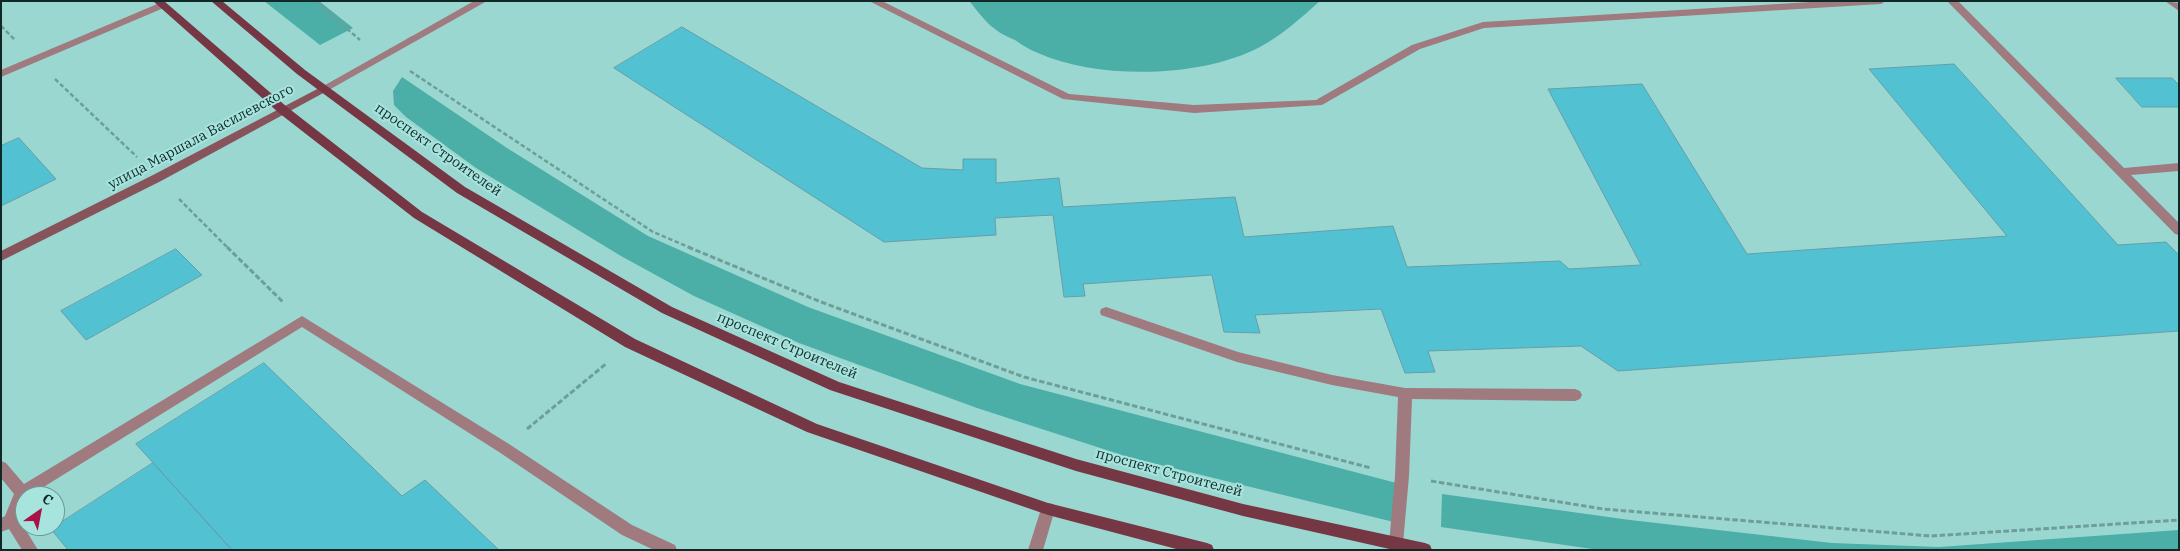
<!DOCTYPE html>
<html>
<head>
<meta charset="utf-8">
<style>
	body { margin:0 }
	#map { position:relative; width:2180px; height:551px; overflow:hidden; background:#9bd7d1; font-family:"IBM Plex Serif",serif }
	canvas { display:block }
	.frame { position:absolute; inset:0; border:2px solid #102927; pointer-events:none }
	.north { position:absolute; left:15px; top:486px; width:50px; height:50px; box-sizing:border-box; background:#a8e4de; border:1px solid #6b9995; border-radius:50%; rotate:33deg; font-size:14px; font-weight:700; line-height:20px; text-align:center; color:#102927 }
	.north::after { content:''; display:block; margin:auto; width:18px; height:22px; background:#a81246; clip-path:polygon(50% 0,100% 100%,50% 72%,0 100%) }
</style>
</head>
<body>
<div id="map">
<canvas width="2180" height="551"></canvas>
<div class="frame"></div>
<div class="north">С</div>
</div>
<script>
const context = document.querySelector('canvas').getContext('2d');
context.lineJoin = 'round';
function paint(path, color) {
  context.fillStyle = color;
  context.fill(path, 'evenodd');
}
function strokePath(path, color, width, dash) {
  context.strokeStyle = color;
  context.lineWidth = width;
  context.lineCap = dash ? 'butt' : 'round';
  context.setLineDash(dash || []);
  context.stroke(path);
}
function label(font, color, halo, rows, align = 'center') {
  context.font = font + ' "IBM Plex Serif",serif';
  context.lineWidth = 4;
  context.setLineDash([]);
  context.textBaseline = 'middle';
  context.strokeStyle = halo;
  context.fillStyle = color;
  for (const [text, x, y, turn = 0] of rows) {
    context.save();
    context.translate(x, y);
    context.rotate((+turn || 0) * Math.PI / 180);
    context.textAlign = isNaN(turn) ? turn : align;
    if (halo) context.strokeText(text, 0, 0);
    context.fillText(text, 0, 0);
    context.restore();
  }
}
const green = new Path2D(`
	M 264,1 L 319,1 L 353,28 L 320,45 Z
	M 969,1 L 1320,1 C 1301,18 1282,35 1260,47 C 1201,78 1099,80 1038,53 C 1030,50 1022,45 1015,40 C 1008,37 1001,34 995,29 C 985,22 977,10 969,1 Z
	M 402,77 L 507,148 L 648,236 L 808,307 L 1020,384 L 1404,485 L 1402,524 L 1128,457 L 977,408 L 799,343 L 694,296 L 621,256 L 476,168 L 406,117 L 394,105 L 393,91 Z
	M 1442,494 L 1630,520 L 1832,543 L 1939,547 L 2179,530 L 2179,550 L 1599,550 L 1441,527 Z`);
const building = new Path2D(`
	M 682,27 L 922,168 L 963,170 L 963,159 L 996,159 L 996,183 L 1059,178 L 1063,207 L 1235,197 L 1244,237 L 1393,226 L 1407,267 L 1560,261 L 1569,269 L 1641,265 L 1548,89 L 1642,84 L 1747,254 L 2007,236 L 1869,69 L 1954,64 L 2118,245 L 2166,242 L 2179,255 L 2179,331 L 1618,371 L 1581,346 L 1428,351 L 1435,372 L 1405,373 L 1381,309 L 1255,315 L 1260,333 L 1224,332 L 1212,275 L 1083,284 L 1085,296 L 1064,297 L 1053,215 L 995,218 L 996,235 L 884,242 L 614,68 Z
	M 2116,78 L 2172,78 L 2179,85 L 2179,107 L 2142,107 Z
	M 19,138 L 56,179 L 1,206 L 1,146 Z
	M 176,249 L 202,275 L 86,340 L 61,311 Z
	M 264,363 L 402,496 L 425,480 L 499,550 L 232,550 L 136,444 Z
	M 153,463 L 232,550 L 68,550 L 51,529 Z`);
const pathFar1 = new Path2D(`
	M 315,1 L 360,40
	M 1,26 L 15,40
	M 410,71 L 653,232 L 691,248
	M 55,79 L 137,157
	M 179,199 L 228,248`);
const path = new Path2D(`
	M 227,247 L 283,302
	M 688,247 L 821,302 L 1024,377 L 1371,468
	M 527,429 L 607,363
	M 1431,481 L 1603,509 L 1931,536 L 2179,520`);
const lane = new Path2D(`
	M 474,1 L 487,1 L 416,41 L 412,42 L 407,39 Z
	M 869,1 L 882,1 L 1069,94 L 1194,105 L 1316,100 L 1412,45 L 1483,22 L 1827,1 L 1886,1 L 1881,4 L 1484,28 L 1420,49 L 1322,105 L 1194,113 L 1063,99 Z
	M 1947,1 L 1958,1 L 2124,168 L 2179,163 L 2179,171 L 2131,175 L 2179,223 L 2179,235 L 2175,234 Z
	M 2165,1 L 2179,3 L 2179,11 Z
	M 162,2 L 167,5 L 166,7 L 1,77 L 1,70 Z
	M 1106,307 L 1238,352 L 1332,375 L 1405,388 L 1575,389 L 1580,391 L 1582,395 L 1580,399 L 1575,401 L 1412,399 L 1409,476 L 1403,544 L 1401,549 L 1393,550 L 1389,544 L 1395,476 L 1398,397 L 1332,385 L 1237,362 L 1101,315 L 1100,312 L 1101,309 Z
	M 302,316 L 509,444 L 632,525 L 675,545 L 677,550 L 654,550 L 622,535 L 499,452 L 302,327 L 29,496 L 25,496 L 25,504 L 19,519 L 38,550 L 22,550 L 9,529 L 1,532 L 1,518 L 5,516 L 14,494 L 1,478 L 1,461 L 6,463 L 24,484 Z
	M 1048,503 L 1053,504 L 1055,509 L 1043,550 L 1028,550 L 1041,509 L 1043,504 Z`);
const street = new Path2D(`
	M 412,36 L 417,39 L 416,41 L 327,91 L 323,92 L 318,89 Z`);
const secondary = new Path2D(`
	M 323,86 L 327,87 L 328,89 L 327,91 L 161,181 L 1,261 L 1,251 L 153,175 Z`);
const primary = new Path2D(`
	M 153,1 L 164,1 L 287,107 L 422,212 L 635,339 L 817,424 L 1048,503 L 1207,543 L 1212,545 L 1214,550 L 1180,550 L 1048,515 L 807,432 L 625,347 L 414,218 L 279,113 Z
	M 211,1 L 222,1 L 305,70 L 465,187 L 672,307 L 839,382 L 1076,459 L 1243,504 L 1425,543 L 1430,545 L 1432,550 L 1394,550 L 1243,516 L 1076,471 L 830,390 L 662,313 L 457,193 L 297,74 Z`);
const streetNames = [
	["улица Маршала Василевского",201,137,-28],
	["проспект Строителей",438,150,35],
	["проспект Строителей",787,346,23],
	["проспект Строителей",1169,473,15]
];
paint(green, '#4baea7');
paint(building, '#52c1d2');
strokePath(building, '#659ea8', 1);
strokePath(pathFar1, '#6d9e99', 2.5, [4.5, 2.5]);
strokePath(path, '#6d9e99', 3, [5.5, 2.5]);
paint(lane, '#9f7a7f');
paint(street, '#9f7a7f');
paint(secondary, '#87545c');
paint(primary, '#753744');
label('14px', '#102927', '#a8e4de', streetNames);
</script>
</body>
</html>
